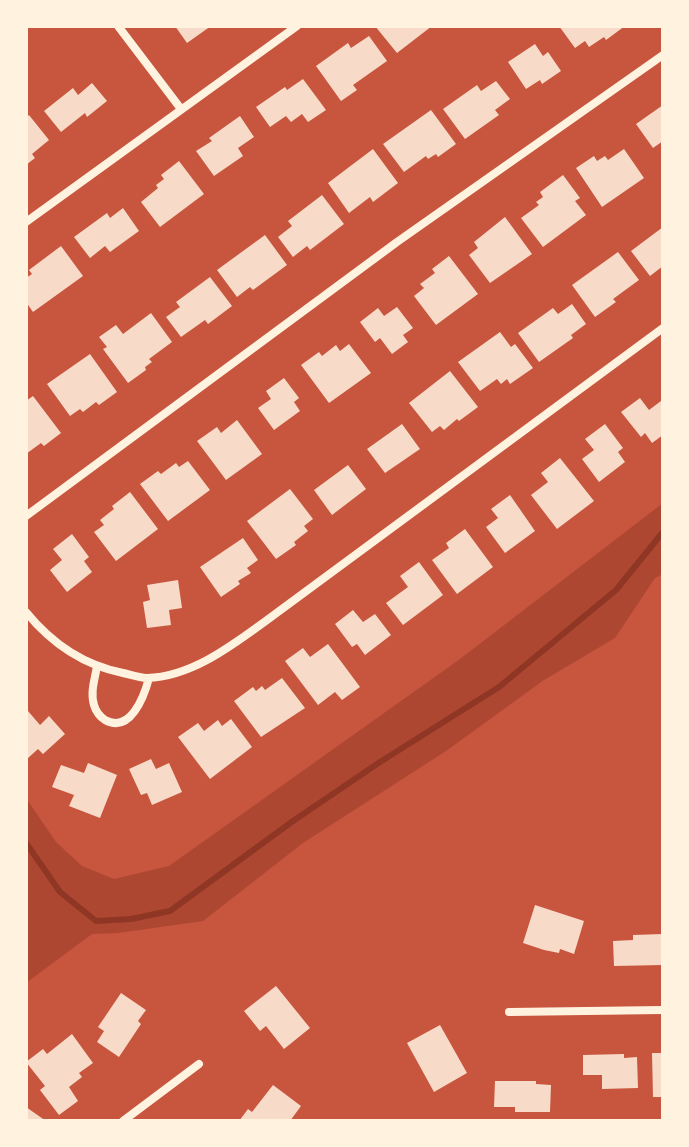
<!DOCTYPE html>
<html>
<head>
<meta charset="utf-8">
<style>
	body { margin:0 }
	#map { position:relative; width:689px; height:1147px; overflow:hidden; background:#c8553d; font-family:"Noto Sans",sans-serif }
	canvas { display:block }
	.frame { position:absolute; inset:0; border:28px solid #fff3e0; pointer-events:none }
</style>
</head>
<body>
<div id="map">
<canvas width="689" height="1147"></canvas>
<div class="frame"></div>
</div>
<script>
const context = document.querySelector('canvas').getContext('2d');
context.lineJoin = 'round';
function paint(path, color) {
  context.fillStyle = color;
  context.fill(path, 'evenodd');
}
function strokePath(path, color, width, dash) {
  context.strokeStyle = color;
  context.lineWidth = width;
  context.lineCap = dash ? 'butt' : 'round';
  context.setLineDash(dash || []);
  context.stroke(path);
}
const green = new Path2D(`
	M 663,503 L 663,574 L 655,578 L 615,638 L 544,680 L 446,751 L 303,843 L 203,921 L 118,933 L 92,934 L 26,983 L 26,798 L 56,842 L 82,866 L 114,879 L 169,866 L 460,659 Z`);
const stream = new Path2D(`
	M 26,843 L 60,892 L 96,921 L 131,919 L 170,911 L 293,821 L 380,762 L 499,687 L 616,590 L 663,532`);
const building = new Path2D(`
	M 175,26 L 211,26 L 187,43 Z
	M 375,26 L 432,26 L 397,53 Z
	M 559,26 L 625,26 L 606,40 L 604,37 L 589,47 L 585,41 L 575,48 Z
	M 369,36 L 387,61 L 353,85 L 357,90 L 341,101 L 316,66 L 348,43 L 351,48 Z
	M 535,44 L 543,56 L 548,52 L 561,71 L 542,84 L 540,80 L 526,89 L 508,62 Z
	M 303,79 L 326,110 L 308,122 L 302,114 L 291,122 L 286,116 L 270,127 L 256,107 L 285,87 L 287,90 Z
	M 496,81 L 510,99 L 495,110 L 499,115 L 465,139 L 443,109 L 477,85 L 481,91 Z
	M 92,83 L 107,101 L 87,117 L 85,113 L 61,132 L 44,111 L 73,88 L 78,95 Z
	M 663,105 L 663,141 L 653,148 L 636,124 Z
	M 431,110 L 456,144 L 438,157 L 436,154 L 428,159 L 426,156 L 404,172 L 383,144 Z
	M 29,115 L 49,140 L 32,154 L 35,158 L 26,165 L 26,118 Z
	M 240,116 L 254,137 L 238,148 L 243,156 L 214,176 L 196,151 L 212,141 L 209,138 Z
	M 373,149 L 398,183 L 373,202 L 370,197 L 349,213 L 328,183 Z
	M 624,149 L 644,178 L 602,207 L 576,168 L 594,156 L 597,161 L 605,156 L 608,160 Z
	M 179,161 L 204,194 L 160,227 L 141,202 L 158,188 L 156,185 L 164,179 L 161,175 Z
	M 563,175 L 580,198 L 575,201 L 586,215 L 543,247 L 521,218 L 539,205 L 536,202 L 543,197 L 540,192 Z
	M 322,195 L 344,224 L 310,250 L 307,246 L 293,257 L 278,237 L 292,226 L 288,221 Z
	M 123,208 L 139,231 L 110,252 L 105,246 L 90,258 L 74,237 L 107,213 L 110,218 Z
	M 505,217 L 532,254 L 490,283 L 469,255 L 478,248 L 474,242 Z
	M 663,227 L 663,266 L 650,276 L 631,251 Z
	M 265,235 L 287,265 L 253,290 L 250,287 L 237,297 L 217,270 Z
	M 61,246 L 83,276 L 33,312 L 26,302 L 26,278 L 32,274 L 29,270 Z
	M 618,252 L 639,280 L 613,299 L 616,302 L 595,317 L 572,285 Z
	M 449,256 L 478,294 L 436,325 L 414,296 L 424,288 L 420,284 L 435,273 L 432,269 Z
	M 210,277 L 232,306 L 208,324 L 205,320 L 181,337 L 166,317 L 180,307 L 176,302 Z
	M 572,304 L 586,324 L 571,335 L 573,338 L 539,362 L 518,333 L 553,308 L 558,314 Z
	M 397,307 L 413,328 L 403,335 L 408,342 L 392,354 L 380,338 L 375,342 L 360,322 L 378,308 L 384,316 Z
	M 151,313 L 172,342 L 149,359 L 152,362 L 145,367 L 146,370 L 128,383 L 103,349 L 107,347 L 99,337 L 116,325 L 123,334 Z
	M 500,332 L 511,347 L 515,344 L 533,368 L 510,384 L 507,379 L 501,384 L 497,379 L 480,391 L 458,362 Z
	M 349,344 L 371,373 L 329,403 L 301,365 L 319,352 L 322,356 L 336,345 L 340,351 Z
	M 90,354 L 117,392 L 99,405 L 96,402 L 83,412 L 80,409 L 70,416 L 47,384 Z
	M 450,371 L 478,407 L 459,421 L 457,419 L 444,430 L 440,426 L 432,432 L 409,403 Z
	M 284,378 L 299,398 L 294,402 L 300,411 L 274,430 L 258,408 L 271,399 L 266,391 Z
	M 33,396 L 61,433 L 44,446 L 41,443 L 26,454 L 26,401 Z
	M 640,398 L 649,410 L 661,401 L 663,404 L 663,435 L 652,443 L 645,433 L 641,437 L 621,412 Z
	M 237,420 L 262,454 L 226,480 L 197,441 L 217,427 L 221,433 Z
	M 402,424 L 420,449 L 385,473 L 367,449 Z
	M 605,424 L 623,448 L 618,452 L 625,462 L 599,482 L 582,459 L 594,450 L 585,439 Z
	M 560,458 L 594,501 L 557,529 L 531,495 L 548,482 L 541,473 Z
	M 188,461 L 210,490 L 168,521 L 140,484 L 158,471 L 161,474 L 176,463 L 179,467 Z
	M 348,465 L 366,489 L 332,515 L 314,490 Z
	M 290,489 L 313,519 L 304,526 L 308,531 L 294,542 L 296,545 L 276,559 L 247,521 Z
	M 130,492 L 158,529 L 116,561 L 94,532 L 104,525 L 100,520 L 114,509 L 112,506 Z
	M 510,495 L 535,531 L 505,553 L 486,527 L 498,518 L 491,509 Z
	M 465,529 L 493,567 L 457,594 L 432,560 L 449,548 L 446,543 Z
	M 72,534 L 89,557 L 84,561 L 92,572 L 67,592 L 50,570 L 62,560 L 53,549 Z
	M 243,538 L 258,560 L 247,568 L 251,573 L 238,581 L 240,584 L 221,597 L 200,567 Z
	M 419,562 L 443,595 L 403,625 L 386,603 L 408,587 L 400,576 Z
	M 178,580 L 182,608 L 169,610 L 171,625 L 147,628 L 143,602 L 150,600 L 147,585 Z
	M 353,610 L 363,622 L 375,614 L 391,635 L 365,655 L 357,644 L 352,647 L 335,624 Z
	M 328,644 L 360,687 L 342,700 L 335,692 L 318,705 L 285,661 L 303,648 L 310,657 Z
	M 282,678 L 305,708 L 261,737 L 234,701 L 253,687 L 256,691 L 262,686 L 265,690 Z
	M 28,711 L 40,725 L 49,716 L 65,734 L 43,754 L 38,749 L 27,759 Z
	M 231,719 L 252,747 L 210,779 L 178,737 L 198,723 L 204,731 L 218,720 L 222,726 Z
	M 151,759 L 156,769 L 169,763 L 182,792 L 152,805 L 147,793 L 141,795 L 129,769 Z
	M 88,763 L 117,775 L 100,818 L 69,806 L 74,795 L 52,787 L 61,765 L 84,773 Z
	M 535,905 L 584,921 L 574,954 L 560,949 L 559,953 L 544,950 L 523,943 Z
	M 663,934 L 663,965 L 614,966 L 613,941 L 633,940 L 633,935 Z
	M 276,986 L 310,1028 L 284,1049 L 266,1026 L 260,1031 L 244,1011 Z
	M 121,993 L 146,1010 L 138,1021 L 141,1024 L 119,1057 L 97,1042 L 104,1031 L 98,1027 Z
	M 440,1025 L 467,1073 L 434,1092 L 407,1043 Z
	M 72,1034 L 93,1063 L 79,1073 L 82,1077 L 69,1087 L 78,1101 L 59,1115 L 40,1090 L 45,1086 L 26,1062 L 43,1049 L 47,1054 Z
	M 652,1053 L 663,1053 L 663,1097 L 653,1097 Z
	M 624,1054 L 624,1058 L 637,1057 L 638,1088 L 602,1089 L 602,1075 L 583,1075 L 583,1055 Z
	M 495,1081 L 536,1081 L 536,1084 L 551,1085 L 550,1112 L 515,1112 L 515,1107 L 494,1107 Z
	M 273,1085 L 301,1106 L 290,1121 L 239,1121 L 248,1109 L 252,1112 Z
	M 26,1107 L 46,1121 L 26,1121 Z`);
const minor = new Path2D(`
	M 118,26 L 181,109
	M 26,222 L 297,26
	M 26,516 L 397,242 L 663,55
	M 26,612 C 52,644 83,665 123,673 C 131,675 140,678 147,678 C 190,677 230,647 263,623 L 663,328
	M 97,666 C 95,679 90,692 94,705 C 96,712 99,716 105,720 C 130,734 144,697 149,678
	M 509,1012 L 663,1010
	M 123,1121 L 199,1064`);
paint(green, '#ae4732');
strokePath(stream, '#8f3625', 6);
paint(building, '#f7dbc8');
strokePath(minor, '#fff3e0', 8);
</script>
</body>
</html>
